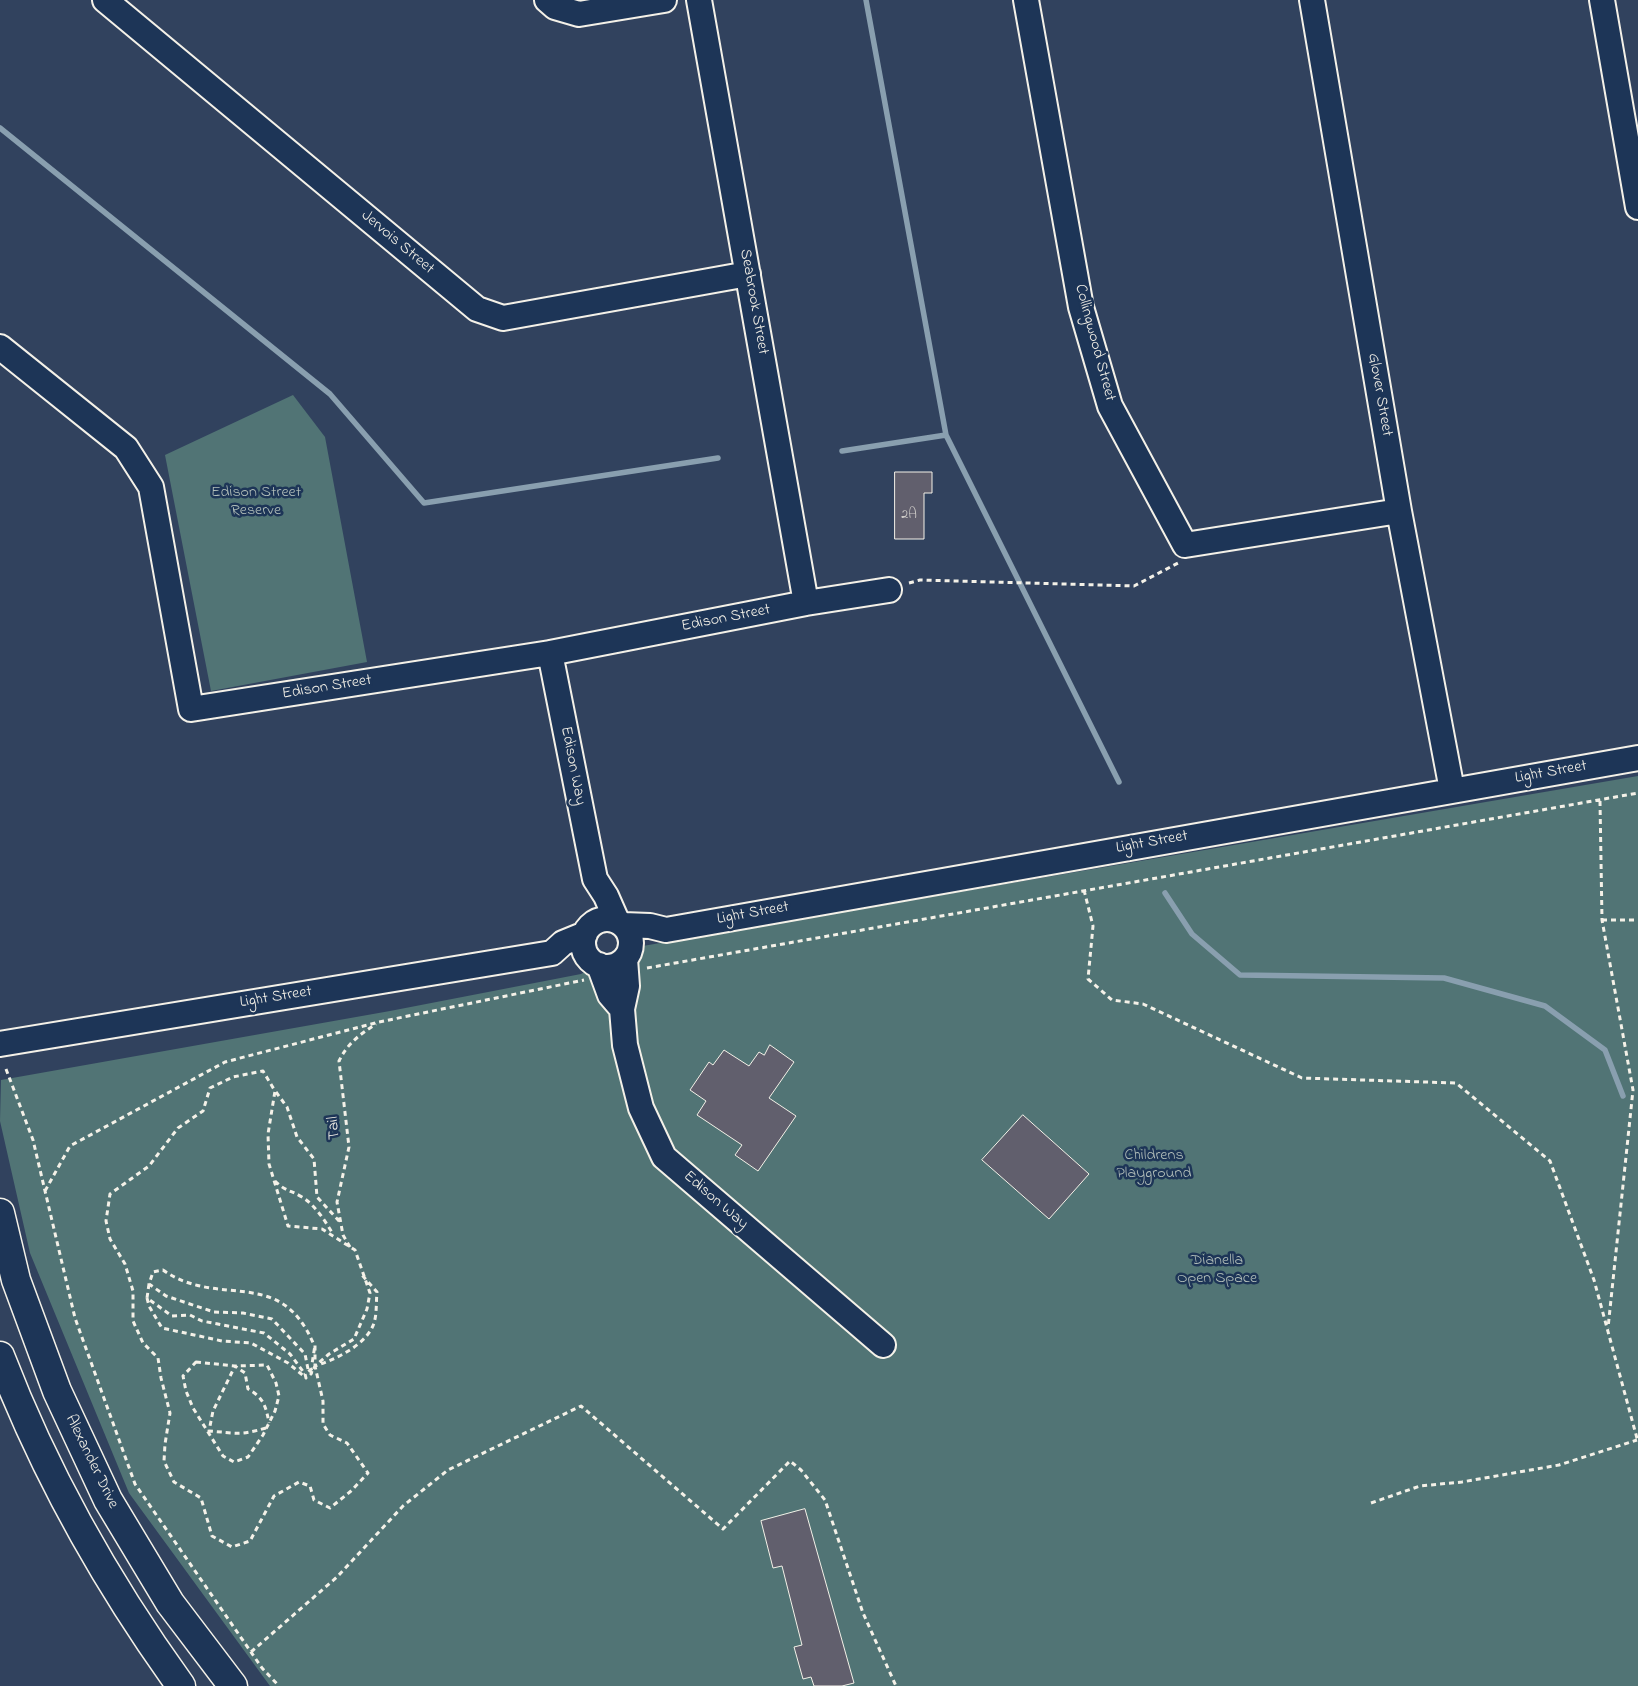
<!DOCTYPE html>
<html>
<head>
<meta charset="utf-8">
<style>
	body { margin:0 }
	canvas { display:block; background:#31425e }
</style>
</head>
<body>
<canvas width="1638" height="1686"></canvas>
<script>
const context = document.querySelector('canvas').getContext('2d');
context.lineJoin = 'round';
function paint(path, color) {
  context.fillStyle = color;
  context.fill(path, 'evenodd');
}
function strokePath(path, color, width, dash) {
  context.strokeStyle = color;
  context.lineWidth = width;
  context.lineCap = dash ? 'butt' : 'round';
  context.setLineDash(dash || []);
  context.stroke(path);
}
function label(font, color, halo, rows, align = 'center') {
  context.font = font + ' "Indie Flower",sans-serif';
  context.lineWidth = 5;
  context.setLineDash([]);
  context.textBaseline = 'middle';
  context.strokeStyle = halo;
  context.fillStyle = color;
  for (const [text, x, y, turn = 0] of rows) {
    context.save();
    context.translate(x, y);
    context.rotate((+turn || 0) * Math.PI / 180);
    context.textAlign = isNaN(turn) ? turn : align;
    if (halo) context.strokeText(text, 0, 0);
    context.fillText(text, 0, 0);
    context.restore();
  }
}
const green = new Path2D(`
	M 293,395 L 325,437 L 367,662 L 211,691 L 165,455 Z
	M 1638,776 L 1638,1686 L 270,1686 L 129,1493 L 30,1253 L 0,1121 L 1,1080 L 390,1011 L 581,974 L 631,948 Z`);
const stream = new Path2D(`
	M 866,0 L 946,435 L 1119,782
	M 0,128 L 330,394 L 424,503 L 718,458
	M 842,451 L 946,435
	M 1165,893 L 1192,934 L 1240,975 L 1444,978 L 1545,1006 L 1605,1050 L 1623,1096`);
const building = new Path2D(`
	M 895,472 L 932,472 L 932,493 L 924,493 L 924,539 L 895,539 Z
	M 770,1045 L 794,1062 L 769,1098 L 796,1116 L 758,1171 L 735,1155 L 742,1145 L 697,1115 L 706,1101 L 690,1090 L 709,1062 L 713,1065 L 724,1050 L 749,1066 L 759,1052 L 764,1055 Z
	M 1023,1115 L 1089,1174 L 1049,1219 L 982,1160 Z
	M 805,1509 L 854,1683 L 842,1686 L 814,1686 L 811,1677 L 803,1679 L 794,1647 L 802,1645 L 782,1566 L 773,1568 L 761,1521 Z`);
const path = new Path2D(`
	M 909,583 L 920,580 L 1134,586 L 1178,563
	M 1600,801 L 1602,920 L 1633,1090 L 1608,1328
	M 1084,890 L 1093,926 L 1088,979 L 1112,1000 L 1143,1004 L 1302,1078 L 1456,1083 L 1550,1161 L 1594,1280 L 1638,1442
	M 1602,920 L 1638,920
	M 647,968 L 1638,793
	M 6,1069 L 33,1140 L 75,1318 L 135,1484 L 262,1668 L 279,1686
	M 276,1092 L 287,1107 L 297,1137 L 314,1159 L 317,1197 L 340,1222
	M 275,1181 C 286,1192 291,1190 302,1197 C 316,1206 325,1221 333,1234
	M 45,1191 L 70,1146 L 225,1062 L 379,1022 L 584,980
	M 350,1247 L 343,1235 L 337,1202 L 349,1147 L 339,1061 C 347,1044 360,1034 376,1024
	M 149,1284 L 147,1298 L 172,1316 L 190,1315 L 202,1321 L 264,1333 L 290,1354 L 305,1374
	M 147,1298 L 149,1306 L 162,1328 L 222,1341 L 251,1343 L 288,1363 L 306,1378 L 305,1374 L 313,1368 L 311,1374 L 315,1366 L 329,1354 L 354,1339 L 367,1309 L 370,1293 L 355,1250 L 322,1229 L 288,1226 L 269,1164 L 268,1134 L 275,1091 L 263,1071 L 233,1077 L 210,1088 L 203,1111 L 178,1128 L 149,1166 L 110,1194 L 106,1221 L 110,1239 L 125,1264 L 133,1291 L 133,1321 L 143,1343 L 158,1358 L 161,1378 L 170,1413 L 165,1444 L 164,1461 L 174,1482 L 201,1498 L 212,1536 L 232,1547 L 250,1541 L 274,1496 L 299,1482 L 310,1486 L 314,1500 L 330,1508 L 351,1491 L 368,1473 L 347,1443 L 330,1435 L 323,1424 L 323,1401 L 315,1366 L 312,1364 L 315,1345 L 315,1366 C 334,1360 367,1345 374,1323 C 377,1314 376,1301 377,1292 L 362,1275
	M 196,1362 L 235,1366 L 267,1365 L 276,1383 L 279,1396 L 275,1411 L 263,1435 L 248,1457 L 234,1462 L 223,1456 L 193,1408 L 186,1391 L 183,1376 Z
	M 308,1369 L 305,1354 L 272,1319 L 243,1313 L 214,1312 L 166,1296 L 149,1284 L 153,1272 L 163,1270 C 220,1310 280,1264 314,1345
	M 266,1428 C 238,1436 237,1433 209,1431 L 213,1411 L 235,1366 L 245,1373 L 248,1389 C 263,1397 266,1406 269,1423
	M 1371,1503 L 1420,1486 L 1462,1482 L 1559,1465 L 1637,1440
	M 251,1652 L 337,1577 L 403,1506 L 448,1470 L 581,1406 L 723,1529 L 790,1461 L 801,1470 L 825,1500 L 863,1613 L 896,1686`);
const minor = new Path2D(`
	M 105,0 L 477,309 L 503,318 L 748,274
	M 547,0 L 555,7 L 579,14 L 664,0
	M 699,0 L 806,603
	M 1026,0 L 1081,307 L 1110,406 L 1185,545 L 1399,511
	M 1312,0 L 1399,511 L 1452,790
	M 1602,0 L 1638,207
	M 0,347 L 126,448 L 151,487 L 191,709 L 550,653 L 806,603 L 889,590
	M 550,653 L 595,879 L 606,896 L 617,921
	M583 943a24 24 0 1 1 48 0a24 24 0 1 1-48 0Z
	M 623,925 L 650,926 L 666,930 L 1638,758
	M 625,959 L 627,986 L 622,1009 L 625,1045 L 641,1108 L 664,1157 L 883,1345
	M 599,965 L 610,995 L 622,1009
	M 0,1044 L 552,953 L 563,943 L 585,934`);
const major = new Path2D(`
	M 0,1213 L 16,1280 L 57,1391 L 108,1500 L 170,1603 L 233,1686
	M 0,1356 C 46,1476 106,1582 181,1686`);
const numberNames = [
	["2A",909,516]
];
const streetNames = [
	["Jervois Street",397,243,40],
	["Seabrook Street",753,302,80],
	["Collingwood Street",1094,343,75],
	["Glover Street",1379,395,80],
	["Edison Street",726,619,-11],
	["Edison Street",327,688,-9],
	["Edison Way",572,766,79],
	["Light Street",1551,773,-10],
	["Light Street",1152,843,-10],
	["Light Street",753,914,-10],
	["Light Street",276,998,-9],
	["Tail",335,1128,-94],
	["Edison Way",715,1201,41],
	["Alexander Drive",91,1462,64]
];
const parkNames = [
	["Edison Street",256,493],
	["Reserve",256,511],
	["Childrens",1154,1156],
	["Playground",1154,1174],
	["Dianella",1217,1261],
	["Open Space",1217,1279]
];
paint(green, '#517475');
strokePath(stream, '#899faf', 5.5);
paint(building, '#615f6d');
strokePath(building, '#f4f1e8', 1);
strokePath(minor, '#f4f1e8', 28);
strokePath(major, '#f4f1e8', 31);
strokePath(path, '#f4f1e8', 3, [5, 4]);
strokePath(minor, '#1d3557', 24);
strokePath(major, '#1d3557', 28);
label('14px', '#cfccc9', null, numberNames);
label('16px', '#f4f1e8', '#1d3557', streetNames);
label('16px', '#b3bfba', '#1d3557', parkNames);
</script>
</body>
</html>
